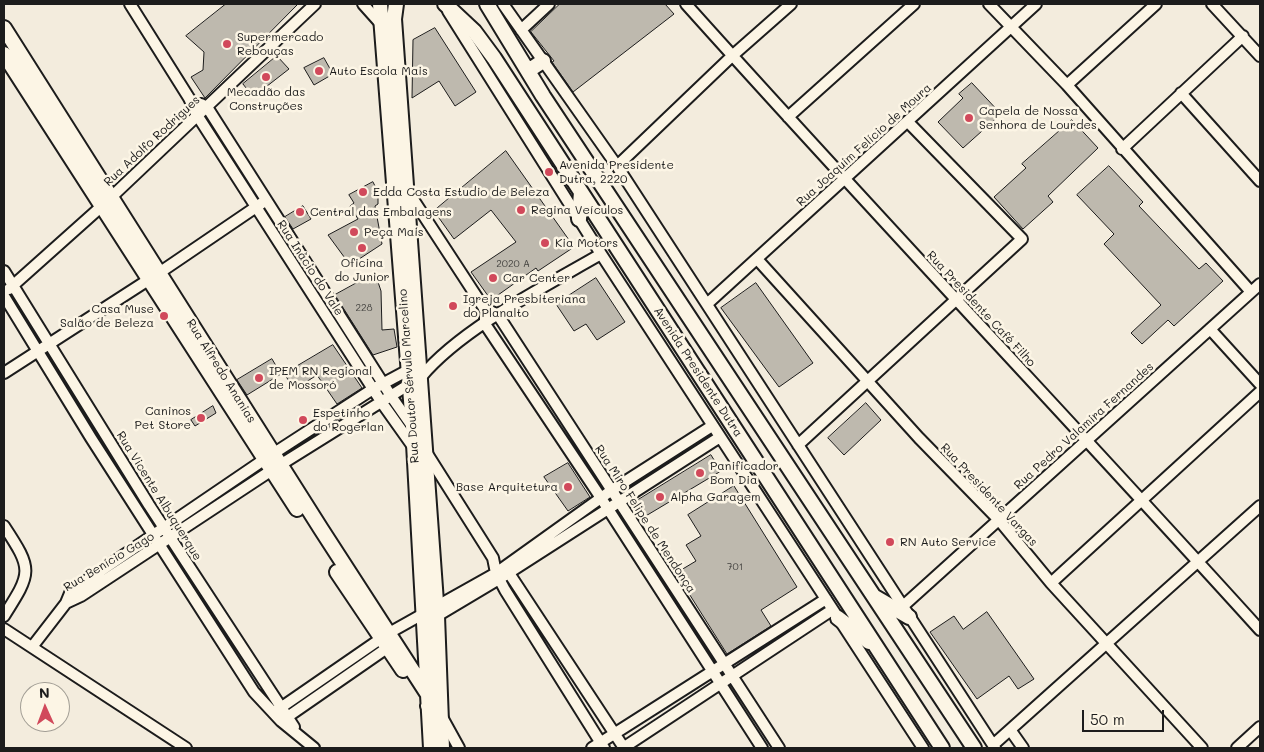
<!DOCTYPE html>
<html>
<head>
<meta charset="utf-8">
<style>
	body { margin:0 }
	#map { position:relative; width:1264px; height:752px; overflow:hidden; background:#f3ecdd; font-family:Mali,sans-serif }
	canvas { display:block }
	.frame { position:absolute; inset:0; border:5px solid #1c1c1c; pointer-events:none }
	.north { position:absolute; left:20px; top:682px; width:50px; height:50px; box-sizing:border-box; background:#fcf5e5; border:1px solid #a29e95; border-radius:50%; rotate:358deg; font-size:14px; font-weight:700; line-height:20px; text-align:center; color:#1c1c1c }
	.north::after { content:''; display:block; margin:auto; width:18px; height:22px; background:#d1495b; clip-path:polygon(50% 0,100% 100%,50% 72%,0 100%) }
	.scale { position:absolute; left:1082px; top:710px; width:82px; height:22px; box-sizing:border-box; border:2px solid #1c1c1c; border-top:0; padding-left:6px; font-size:15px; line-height:18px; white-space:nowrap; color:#1c1c1c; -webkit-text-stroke:4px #fcf5e5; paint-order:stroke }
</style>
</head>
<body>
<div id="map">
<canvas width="1264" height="752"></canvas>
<div class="frame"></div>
<div class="north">N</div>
<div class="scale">50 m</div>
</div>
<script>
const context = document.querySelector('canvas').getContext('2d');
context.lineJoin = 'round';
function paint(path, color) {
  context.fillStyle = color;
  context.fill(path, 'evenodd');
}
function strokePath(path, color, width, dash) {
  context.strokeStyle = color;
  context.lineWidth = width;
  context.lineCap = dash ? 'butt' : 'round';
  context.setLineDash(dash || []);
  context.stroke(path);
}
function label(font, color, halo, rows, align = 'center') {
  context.font = font + ' Mali,sans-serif';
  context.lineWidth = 5;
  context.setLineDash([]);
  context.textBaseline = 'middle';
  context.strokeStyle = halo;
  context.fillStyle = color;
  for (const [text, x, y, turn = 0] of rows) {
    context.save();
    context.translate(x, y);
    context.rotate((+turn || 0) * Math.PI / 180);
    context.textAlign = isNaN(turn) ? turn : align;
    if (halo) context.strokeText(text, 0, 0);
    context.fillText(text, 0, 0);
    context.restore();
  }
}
const building = new Path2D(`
	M 226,4 L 298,4 L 205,98 L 191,77 L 203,70 L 204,52 L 186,36 Z
	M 560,4 L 665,4 L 674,14 L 573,92 L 552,62 L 554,61 L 531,32 Z
	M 435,28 L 476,92 L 455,106 L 439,81 L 412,98 L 413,40 Z
	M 277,56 L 289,69 L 253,97 L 243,84 Z
	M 324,58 L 333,74 L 314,85 L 304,68 Z
	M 972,83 L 1001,114 L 963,148 L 938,122 L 963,98 L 959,94 Z
	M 1072,120 L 1098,148 L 1048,196 L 1053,202 L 1023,229 L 994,197 L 1026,168 L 1022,164 Z
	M 506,151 L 574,247 L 538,271 L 536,268 L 491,300 L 471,272 L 516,242 L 491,210 L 454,239 L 434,211 Z
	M 1109,166 L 1143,202 L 1139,206 L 1199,269 L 1206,263 L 1223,281 L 1174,326 L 1168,320 L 1142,344 L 1131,333 L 1161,305 L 1104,244 L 1114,234 L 1077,195 Z
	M 373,182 L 378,192 L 378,204 L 375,206 L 382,244 L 350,265 L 328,235 L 358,219 L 350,206 L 354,203 L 349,195 Z
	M 303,206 L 311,219 L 293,229 L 285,217 Z
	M 375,273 L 381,291 L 382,330 L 394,329 L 397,347 L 373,355 L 335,295 Z
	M 596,278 L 625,322 L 597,340 L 586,324 L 574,331 L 556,304 Z
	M 756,283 L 813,363 L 779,387 L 721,308 Z
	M 333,345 L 362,388 L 337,404 L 317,375 L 295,389 L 284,374 Z
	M 272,359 L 281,374 L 247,395 L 237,380 Z
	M 866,403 L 881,420 L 844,455 L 828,438 Z
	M 213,406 L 216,413 L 195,426 L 191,420 Z
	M 711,455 L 721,471 L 639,520 L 630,505 Z
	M 568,463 L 590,497 L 568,511 L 544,477 Z
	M 734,486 L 797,587 L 761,610 L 771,626 L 727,654 L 676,573 L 696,561 L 686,545 L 701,536 L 688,515 Z
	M 987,612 L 1034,679 L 1018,689 L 1009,676 L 977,699 L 930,632 L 954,616 L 963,629 Z`);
const minor = new Path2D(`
	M 130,4 L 189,98 L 197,115 L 382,403 L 414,448
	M 363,4 L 380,23
	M 503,4 L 617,166 L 995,748
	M 686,4 C 875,215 1070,420 1260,630
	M 989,4 L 1067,85 L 1251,292
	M 1212,4 L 1260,56
	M 448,11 L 601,254 L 923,748
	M 521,30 L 549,4
	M 1067,85 L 1156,4
	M 1181,93 L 1260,181
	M 201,104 L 207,107 L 391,396 L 412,426
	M 788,117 L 914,4
	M 1122,149 L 1243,36
	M 617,166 L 732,56 L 791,4
	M 407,190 L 484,308 L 498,315 L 779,748
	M 757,259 L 919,438 L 999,520 L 1051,583 L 1202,748
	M 4,271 L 149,505 L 294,727
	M 9,289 L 103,205 L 315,4
	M 4,296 L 91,438 L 254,692 L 281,721 L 314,748
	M 707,304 L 1036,4
	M 485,317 L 485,324 L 601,498 L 762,748
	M 1210,329 L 1260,384
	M 4,373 L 159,273 L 262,203
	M 798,445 L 1022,239 L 908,122
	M 426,452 L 493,558 L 496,573 L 505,590 L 604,748
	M 4,526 C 33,570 32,572 4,616
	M 505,567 L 624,748
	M 1051,583 L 1260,392
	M 66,603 L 81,596 L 272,470 L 421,377 C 462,328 544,287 601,254
	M 902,607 L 1260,284
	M 432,615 L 437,616 L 499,579 L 720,437
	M 4,629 L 186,748
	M 32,647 L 66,603 L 71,591 L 265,459 L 373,389 L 414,367
	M 276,711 L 389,633 L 496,573 L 612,490 L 712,426
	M 443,719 L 459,748
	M 283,720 L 387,648 L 388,642
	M 1011,731 L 1023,748
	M 993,745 L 1260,506
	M 592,748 L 826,599
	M 623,748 L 832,610
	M 1237,748 L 1260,727`);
const major = new Path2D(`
	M 380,4 L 413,426 L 431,748
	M 396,4 L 394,19 L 437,616 L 442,748
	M 445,4 L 474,31 L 494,58 L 942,748
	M 487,4 L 543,96 L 974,748
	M 4,28 L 321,529 L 440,713
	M 4,54 L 297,509
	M 528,71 L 543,61
	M 579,219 L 581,192
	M 337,572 L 403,670
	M 875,597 L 909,617
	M 838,618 L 869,642
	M 428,706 L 441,727`);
const markers = [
	[227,44,5,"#d1495b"],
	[319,71,5,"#d1495b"],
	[266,77,5,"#d1495b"],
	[969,118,5,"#d1495b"],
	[549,172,5,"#d1495b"],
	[363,192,5,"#d1495b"],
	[521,210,5,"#d1495b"],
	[300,212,5,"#d1495b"],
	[354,232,5,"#d1495b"],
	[545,243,5,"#d1495b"],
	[362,248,5,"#d1495b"],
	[493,278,5,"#d1495b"],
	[453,306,5,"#d1495b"],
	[164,316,5,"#d1495b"],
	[259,378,5,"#d1495b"],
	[201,418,5,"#d1495b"],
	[303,420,5,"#d1495b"],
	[700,473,5,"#d1495b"],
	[568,487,5,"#d1495b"],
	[660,497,5,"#d1495b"],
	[890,542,5,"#d1495b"]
];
const numberNames = [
	["2020 A",513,264],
	["228",364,308],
	["701",735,567]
];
const poiNames = [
	["Supermercado",237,37],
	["Rebouças",237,51],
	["Auto Escola Mais",329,71],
	["Mecadão das",266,92,"center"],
	["Construções",266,106,"center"],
	["Capela de Nossa",979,111],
	["Senhora de Lourdes",979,125],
	["Avenida Presidente",559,165],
	["Dutra, 2220",559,179],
	["Edda Costa Estudio de Beleza",373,192],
	["Regina Veículos",531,210],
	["Central das Embalagens",310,212],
	["Peça Mais",364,232],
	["Kia Motors",555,243],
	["Oficina",362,263,"center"],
	["do Junior",362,277,"center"],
	["Car Center",503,278],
	["Igreja Presbiteriana",463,299],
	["do Planalto",463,313],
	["Casa Muse",154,309,"right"],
	["Salão de Beleza",154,323,"right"],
	["IPEM RN Regional",269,371],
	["de Mossoró",269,385],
	["Caninos",191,411,"right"],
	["Pet Store",191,425,"right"],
	["Espetinho",313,413],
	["do Rogerlan",313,427],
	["Panificador",710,466],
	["Bom Dia",710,480],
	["Base Arquitetura",558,487,"right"],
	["Alpha Garagem",670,497],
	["RN Auto Service",900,542]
];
const streetNames = [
	["Rua Adolfo Rodrigues",152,141,-43],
	["Rua Joaquim Felício de Moura",864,145,-42],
	["Rua Inácio do Vale",310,268,57],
	["Rua Presidente Café Filho",981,309,47],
	["Rua Alfredo Ananias",221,371,58],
	["Avenida Presidente Dutra",698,372,57],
	["Rua Doutor Sérvulo Marcelino",409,376,-94],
	["Rua Pedro Valamira Fernandes",1084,426,-42],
	["Rua Presidente Vargas",989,495,47],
	["Rua Vicente Albuquerque",159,496,58],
	["Rua Miro Felipe de Mendonça",645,519,57],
	["Rua Benício Gago",109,562,-31]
];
paint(building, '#beb9ae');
strokePath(building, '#1c1c1c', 1);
strokePath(minor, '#1c1c1c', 14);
strokePath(major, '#1c1c1c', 18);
strokePath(minor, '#fcf5e5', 10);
strokePath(major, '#fcf5e5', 14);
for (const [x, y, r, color] of markers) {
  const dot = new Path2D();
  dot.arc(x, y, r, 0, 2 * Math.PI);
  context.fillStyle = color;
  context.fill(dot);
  strokePath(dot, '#fcf5e5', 2);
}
label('10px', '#444340', null, numberNames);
label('12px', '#1c1c1c', '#fcf5e5', poiNames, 'left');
label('12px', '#1c1c1c', '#fcf5e5', streetNames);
</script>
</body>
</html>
